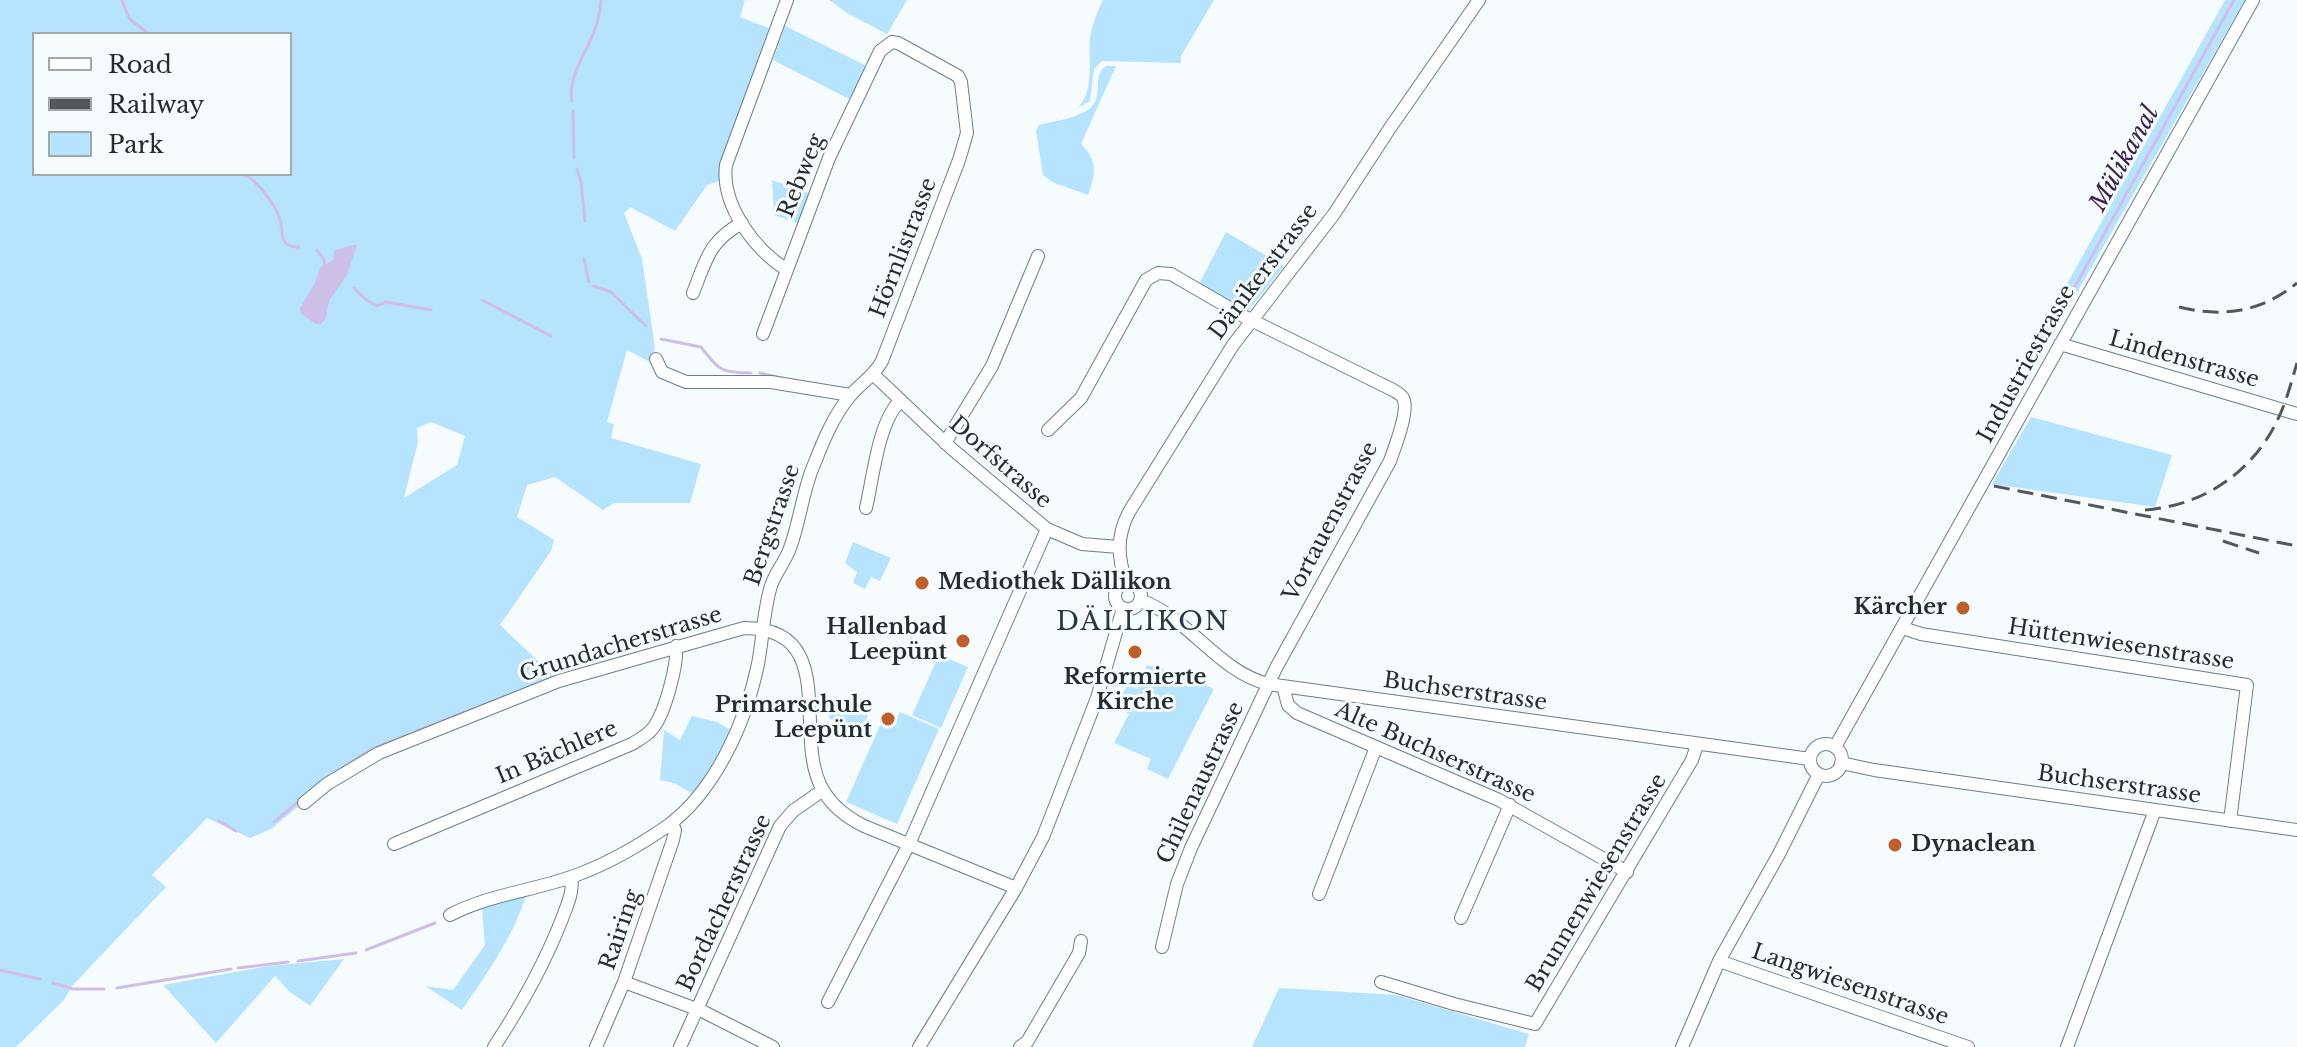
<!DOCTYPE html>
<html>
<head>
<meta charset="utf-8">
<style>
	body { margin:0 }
	#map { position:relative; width:2297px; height:1047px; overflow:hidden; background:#f6fbfe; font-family:"Libre Baskerville",serif }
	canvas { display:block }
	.legend { position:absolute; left:32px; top:32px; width:260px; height:144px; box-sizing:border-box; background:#f6fbfe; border:2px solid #a2a9ac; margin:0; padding:10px 14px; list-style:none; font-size:24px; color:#242d32 }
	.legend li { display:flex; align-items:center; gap:16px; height:40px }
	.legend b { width:40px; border:2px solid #a2a9ac }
</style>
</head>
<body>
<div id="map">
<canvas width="2297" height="1047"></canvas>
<ul class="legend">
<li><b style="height:10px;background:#fff"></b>Road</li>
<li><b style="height:10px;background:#51595e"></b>Railway</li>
<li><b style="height:22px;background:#b6e3fe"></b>Park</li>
</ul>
</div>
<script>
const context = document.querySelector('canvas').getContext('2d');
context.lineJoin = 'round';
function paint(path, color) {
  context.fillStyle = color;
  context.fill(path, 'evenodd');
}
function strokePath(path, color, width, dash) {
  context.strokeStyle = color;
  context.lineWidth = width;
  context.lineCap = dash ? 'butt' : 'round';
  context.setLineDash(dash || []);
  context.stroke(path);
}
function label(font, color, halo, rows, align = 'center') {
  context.font = font + ' "Libre Baskerville",serif';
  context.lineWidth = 6;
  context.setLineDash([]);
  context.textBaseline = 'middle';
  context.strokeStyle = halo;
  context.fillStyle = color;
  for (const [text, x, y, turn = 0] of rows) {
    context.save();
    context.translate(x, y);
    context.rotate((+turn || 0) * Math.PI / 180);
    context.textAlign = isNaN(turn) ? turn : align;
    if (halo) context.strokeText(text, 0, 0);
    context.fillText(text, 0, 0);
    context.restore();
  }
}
const green = new Path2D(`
	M 0,0 L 745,0 L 740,17 L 771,29 L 720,165 L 719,181 L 707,185 L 675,231 L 630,207 L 624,213 L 642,259 L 655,348 L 650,362 L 627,350 L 607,422 L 614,424 L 611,438 L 701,464 L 690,503 L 614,503 L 603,510 L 555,477 L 527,485 L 517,517 L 554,540 L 551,551 L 500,625 L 559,681 L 379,753 L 301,804 L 271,829 L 250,838 L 207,818 L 152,875 L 166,887 L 72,986 L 64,1000 L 16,1047 L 0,1047 ZM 34,34 L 290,34 L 290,174 L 34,174 ZM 431,422 L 465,436 L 457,465 L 404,498 L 418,442 L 417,428 Z
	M 829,0 L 907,0 L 887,34 L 847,13 Z
	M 1103,0 L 1214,0 L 1181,56 L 1181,63 L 1102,61 L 1094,69 L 1090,101 L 1078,108 C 1095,89 1088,62 1090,38 C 1092,25 1097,12 1103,0 Z
	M 2225,0 L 2245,0 L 2049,341 L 2044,343 L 2041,337 L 2043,327 Z
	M 785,26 L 867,66 L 851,100 L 773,60 Z
	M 1106,66 L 1116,66 L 1081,144 C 1098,160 1096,175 1088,195 L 1052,182 L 1043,175 L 1036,131 L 1039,125 C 1054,121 1081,118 1092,106 C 1103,94 1092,76 1106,66 Z
	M 772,180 L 811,194 L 800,224 L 774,215 Z
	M 1226,232 L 1284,266 L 1248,311 L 1240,310 L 1198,286 Z
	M 2031,417 L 2172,455 L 2155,507 L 1992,484 Z
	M 853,542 L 891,558 L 880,581 L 871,577 L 865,589 L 853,583 L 857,572 L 845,563 Z
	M 939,655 L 968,667 L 941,728 L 912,715 Z
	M 1147,665 L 1188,676 L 1214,689 L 1168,779 L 1147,769 L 1151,759 L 1114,743 L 1129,714 L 1117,708 L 1127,685 L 1138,689 Z
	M 859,697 L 867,700 L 861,712 L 868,715 L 860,735 L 848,730 L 849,727 L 830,719 L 826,711 L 836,701 L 853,709 Z
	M 900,712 L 939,729 L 897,824 L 846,802 L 883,719 L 894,724 Z
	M 692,716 L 717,722 L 732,731 L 711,771 L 693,794 L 674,783 L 660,780 L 664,730 L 680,740 Z
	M 526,896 C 512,939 487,973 462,1010 L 425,986 L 453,990 L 485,945 L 482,909 Z
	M 344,959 L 310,1006 L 289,991 L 275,976 L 216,1043 L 163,985 L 269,966 Z
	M 1279,988 L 1396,995 L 1529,1034 L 1525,1047 L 1252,1047 Z`);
const water = new Path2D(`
	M 353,245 L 357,245 L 347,275 L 329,301 L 326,318 L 321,324 L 316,324 L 301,314 L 300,308 L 315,283 L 320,268 L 333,260 L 335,250 Z`);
const stream = new Path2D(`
	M 122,0 C 131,25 130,19 149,34
	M 572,101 C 567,78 586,53 594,32 C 598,22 600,11 601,0
	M 573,111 L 574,158
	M 577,169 L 581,182 L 585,221
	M 242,174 C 256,178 275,204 280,219 C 284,232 277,247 299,247
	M 317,250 L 324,260 L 325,265 L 329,267
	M 584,259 L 589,282
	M 593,286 L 611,292 L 646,326
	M 354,288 L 365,299 L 377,306 L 386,302 L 431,310
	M 482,300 L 551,336
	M 2048,335 L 2234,0
	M 661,339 L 701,347 C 719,370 721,373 751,373
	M 760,373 L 781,378
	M 417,731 L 496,700
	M 330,776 L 370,750 L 407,735
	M 219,821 L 236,831
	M 274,822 L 299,801
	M 366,950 L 435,923
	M 298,961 L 356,953
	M 238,968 L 288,962
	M 0,970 L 40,979
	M 53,983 L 73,989 L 104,989
	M 117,988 L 231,969`);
const minor = new Path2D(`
	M 787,270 C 754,249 721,205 726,165 L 787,0
	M 693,293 C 706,260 709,241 742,223
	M 2060,344 L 2297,414
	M 656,359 L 662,372 L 686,382 L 771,382 L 850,395
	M 874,375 L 952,449 L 1047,529 L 1082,544 L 1119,547
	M 1048,430 L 1081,398 L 1146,280 L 1158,273 L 1171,274 L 1245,317 L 1393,390 C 1396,392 1402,395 1403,398 C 1410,410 1394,449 1390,461 L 1276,668 L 1191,848 L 1177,884 L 1162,947
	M 945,443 L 992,366 L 1038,256
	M 866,508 C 873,478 878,424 899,402
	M 1126,583 C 1118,557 1116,537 1129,512 L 1233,345 L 1334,214 L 1390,128 L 1479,0
	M1115 596a13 13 0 1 1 26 0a13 13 0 1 1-26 0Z
	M 1140,600 C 1190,618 1217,671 1268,684 L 1810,759
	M 1903,628 L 1921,634 L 2247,685 L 2230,821
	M 1283,686 L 1288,705 L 1297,713 L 1499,800 L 1627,872
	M1810 760a16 16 0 1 1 32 0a16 16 0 1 1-32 0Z
	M 1835,747 L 2253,0
	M 1841,763 L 1874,770 L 2297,830
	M 304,803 L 327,784 L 379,753 L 559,681 L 744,628 C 842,628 791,737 823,790 C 832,806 848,818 864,826 L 1016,888
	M 394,844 L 632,744 C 640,739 648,735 653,728 C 665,713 678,664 676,646
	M 1319,894 L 1376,747
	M 450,915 C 488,895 531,891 571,877 C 603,866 635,848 663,829 C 714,795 746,722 758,664 C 763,638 763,612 771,586 C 775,573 785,562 790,548 C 799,524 802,497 811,472 C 821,447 832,417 850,396 C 861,383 874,376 882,361 L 959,160 L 967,133 L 961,82 L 958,76 L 898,43 L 892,42 L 880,51 L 829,158 L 763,334
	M 1461,918 L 1510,805
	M 1719,961 L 1968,1047
	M 624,982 L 702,1011 L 773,1047
	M 1381,982 L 1454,1004 L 1535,1024 L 1692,760 L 1697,745
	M 828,1002 L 909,844 L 1047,529
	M 494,1047 C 521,1006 544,965 562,919 C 567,905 574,892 571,877
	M 596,1047 L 624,982 L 673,840 L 675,830 L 672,823
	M 680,1047 L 780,826 L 793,811 L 823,790
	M 919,1047 L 1016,888 L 1043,837 L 1097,698 L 1123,608
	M 1020,1047 L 1027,1042 L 1079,953 L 1081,941
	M 1682,1047 L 1719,961 L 1779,854 L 1819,774
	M 2067,1047 L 2155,810`);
const rail = new Path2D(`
	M 2179,307 C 2222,318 2262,312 2297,283
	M 1994,486 L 2297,546
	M 2145,510 C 2202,506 2252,473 2277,421 C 2286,403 2291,383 2297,363
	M 2223,541 L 2259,553`);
const markers = [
	[922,583,8,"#c15d28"],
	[1963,608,8,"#c15d28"],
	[963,641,8,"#c15d28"],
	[1135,652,8,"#c15d28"],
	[888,719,8,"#c15d28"],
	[1895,845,8,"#c15d28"]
];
const streetNames = [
	["Rebweg",802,176,-68],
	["Hörnlistrasse",904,248,-69],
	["Dänikerstrasse",1264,272,-53],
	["Lindenstrasse",2184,360,16],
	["Industriestrasse",2027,364,-61],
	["Dorfstrasse",1000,463,41],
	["Vortauenstrasse",1331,522,-62],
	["Bergstrasse",773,525,-71],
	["Grundacherstrasse",621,645,-17],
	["Hüttenwiesenstrasse",2121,645,9],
	["Buchserstrasse",1465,692,8],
	["In Bächlere",557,753,-23],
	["Alte Buchserstrasse",1435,753,24],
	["Chilenaustrasse",1201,783,-65],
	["Buchserstrasse",2119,785,8],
	["Brunnenwiesenstrasse",1597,883,-59],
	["Bordacherstrasse",725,903,-65],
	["Rairing",621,930,-71],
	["Langwiesenstrasse",1850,985,19]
];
const poiNames = [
	["Mediothek Dällikon",938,583,"left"],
	["Kärcher",1947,608],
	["Hallenbad",947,628],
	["Leepünt",947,653],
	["Reformierte",1135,678,"center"],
	["Kirche",1135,703,"center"],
	["Primarschule",872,706],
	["Leepünt",872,731],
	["Dynaclean",1911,845,"left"]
];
const waterNames = [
	["Mülikanal",2125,159,-61]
];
const quarterNames = [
	["DÄLLIKON",1143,623]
];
paint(green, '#b6e3fe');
paint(water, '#cfbee8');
strokePath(stream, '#cfbee8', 3);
strokePath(minor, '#6a7f8b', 14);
strokePath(minor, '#fff', 12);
strokePath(rail, '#51595e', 3, [16, 8]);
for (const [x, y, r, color] of markers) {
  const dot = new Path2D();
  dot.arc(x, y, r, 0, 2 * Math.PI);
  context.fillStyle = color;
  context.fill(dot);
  strokePath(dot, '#f6fbfe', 3);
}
label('22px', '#242d32', '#f6fbfe', streetNames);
label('bold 22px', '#242d32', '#f6fbfe', poiNames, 'right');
label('italic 24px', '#3a2255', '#f6fbfe', waterNames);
context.letterSpacing = '2px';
label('26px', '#273944', '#f6fbfe', quarterNames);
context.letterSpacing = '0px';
</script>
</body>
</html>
